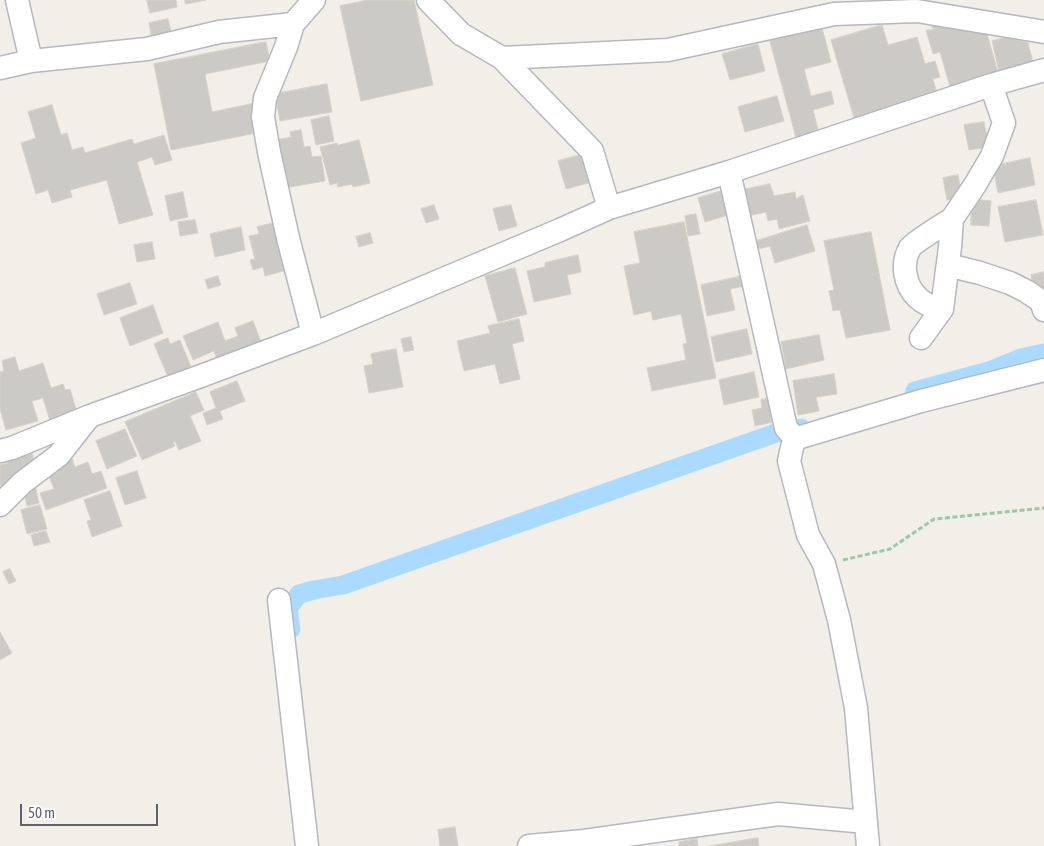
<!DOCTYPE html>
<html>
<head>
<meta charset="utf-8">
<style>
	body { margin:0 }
	#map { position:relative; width:1044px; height:846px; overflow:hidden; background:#f1efe8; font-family:"Asap Condensed",sans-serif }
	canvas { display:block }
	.scale { position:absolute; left:20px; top:804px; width:138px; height:22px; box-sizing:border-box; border:2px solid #5f6368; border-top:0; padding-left:6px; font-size:15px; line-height:18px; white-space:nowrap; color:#5f6368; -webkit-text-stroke:4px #fff; paint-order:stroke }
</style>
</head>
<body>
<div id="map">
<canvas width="1044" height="846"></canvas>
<div class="scale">50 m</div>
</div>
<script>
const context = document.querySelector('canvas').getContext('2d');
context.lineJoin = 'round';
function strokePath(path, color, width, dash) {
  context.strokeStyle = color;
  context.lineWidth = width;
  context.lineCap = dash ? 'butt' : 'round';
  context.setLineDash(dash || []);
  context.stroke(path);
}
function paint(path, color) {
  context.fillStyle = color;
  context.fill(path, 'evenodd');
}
const canal = new Path2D(`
	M 915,391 L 989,371 L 1021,358 L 1044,353
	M 291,629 L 288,608 L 299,594 L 314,590 L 343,585 L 776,433 L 801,428`);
const building = new Path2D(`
	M 147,0 L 176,0 L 177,7 L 150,13 Z
	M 185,0 L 206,0 L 186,4 Z
	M 368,0 L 414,0 L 433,85 L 361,101 L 340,6 Z
	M 168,19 L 173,41 L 153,45 L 149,23 Z
	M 930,21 L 987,34 L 999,76 L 951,90 L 940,52 L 933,54 L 926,30 L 933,30 Z
	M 821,24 L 831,62 L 804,69 L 811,96 L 831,91 L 834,104 L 813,110 L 819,134 L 797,141 L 769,38 Z
	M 882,25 L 888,45 L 917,37 L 925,64 L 935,61 L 940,77 L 933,79 L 937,94 L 854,118 L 831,40 Z
	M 1008,37 L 1028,43 L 1033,62 L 999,71 L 992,41 Z
	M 266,42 L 270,61 L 205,74 L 212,112 L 255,103 L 261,132 L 171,150 L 154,64 Z
	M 758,44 L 765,71 L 730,80 L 722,54 Z
	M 327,84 L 332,112 L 280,121 L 275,94 Z
	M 777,96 L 784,121 L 745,132 L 738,107 Z
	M 52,105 L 61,135 L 67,133 L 72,150 L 83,147 L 85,153 L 132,139 L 134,144 L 164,135 L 172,160 L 155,165 L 152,157 L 137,162 L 153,215 L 119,224 L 107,180 L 70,190 L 72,197 L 52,203 L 48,190 L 36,194 L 21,143 L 36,138 L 28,112 Z
	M 329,116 L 334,141 L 316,145 L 311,120 Z
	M 984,122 L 989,147 L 969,150 L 964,125 Z
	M 301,130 L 304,147 L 310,146 L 312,157 L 321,156 L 325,181 L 284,188 L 276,140 L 291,137 L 290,132 Z
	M 359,140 L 370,183 L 353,187 L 352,184 L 338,187 L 337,183 L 330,185 L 320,147 L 337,143 L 338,145 Z
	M 584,154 L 592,182 L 566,189 L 558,161 Z
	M 1030,158 L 1035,185 L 998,193 L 993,166 Z
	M 958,175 L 962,197 L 947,200 L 943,178 Z
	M 770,184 L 774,196 L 795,192 L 796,199 L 803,195 L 810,221 L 779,229 L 777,219 L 768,221 L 766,212 L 744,217 L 738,191 Z
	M 725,190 L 732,214 L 705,222 L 698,198 Z
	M 183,192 L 188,217 L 170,221 L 165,196 Z
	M 972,199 L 991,201 L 989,226 L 971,225 Z
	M 1036,200 L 1043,235 L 1005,242 L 998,207 Z
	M 434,205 L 439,219 L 426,223 L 421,209 Z
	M 511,205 L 517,226 L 499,231 L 493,209 Z
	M 696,214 L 700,234 L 688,236 L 685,216 Z
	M 195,220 L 198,233 L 180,236 L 178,222 Z
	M 278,222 L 290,269 L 265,276 L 263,267 L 253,270 L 250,260 L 255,259 L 249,236 L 259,234 L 257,227 Z
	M 684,222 L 716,378 L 652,391 L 647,368 L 686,360 L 683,344 L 687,343 L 681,314 L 653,320 L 651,311 L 634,315 L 624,266 L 640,263 L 634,232 Z
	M 807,225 L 815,251 L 775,263 L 770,246 L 758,249 L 756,241 Z
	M 241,227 L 245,250 L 215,257 L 210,234 Z
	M 871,232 L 890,330 L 846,338 L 840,310 L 833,311 L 829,291 L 834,290 L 824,241 Z
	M 370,233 L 373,243 L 359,247 L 356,237 Z
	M 152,242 L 155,259 L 137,262 L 134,245 Z
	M 578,255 L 581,272 L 567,275 L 571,294 L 534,302 L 527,271 L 545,267 L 545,263 Z
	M 515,268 L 527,314 L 498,322 L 485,276 Z
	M 1044,272 L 1044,287 L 1034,289 L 1031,275 Z
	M 218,276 L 221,285 L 208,289 L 205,280 Z
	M 743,276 L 745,286 L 730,289 L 735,310 L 707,316 L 701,285 Z
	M 130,283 L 137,304 L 104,315 L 97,294 Z
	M 153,305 L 163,333 L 130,346 L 120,318 Z
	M 519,319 L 524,341 L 512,344 L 520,379 L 500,384 L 495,364 L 464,371 L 457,341 L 490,333 L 488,326 Z
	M 253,321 L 262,345 L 218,362 L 214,351 L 193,360 L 183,336 L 218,322 L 225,341 L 238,336 L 235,328 Z
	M 747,329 L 752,354 L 716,362 L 711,337 Z
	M 819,335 L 824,360 L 786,369 L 781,342 Z
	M 411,337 L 414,350 L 404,352 L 401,339 Z
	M 168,338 L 170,344 L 180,340 L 191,367 L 168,377 L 154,344 Z
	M 396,349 L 403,387 L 369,393 L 364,366 L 373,364 L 371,354 Z
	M 15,357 L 19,371 L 43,363 L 51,388 L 63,384 L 65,390 L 70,389 L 77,413 L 50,421 L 43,398 L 32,401 L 38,421 L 6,430 L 0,409 L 0,372 L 4,371 L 2,361 Z
	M 754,372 L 759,397 L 724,405 L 719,380 Z
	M 834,374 L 837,394 L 816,397 L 819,411 L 798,415 L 793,381 Z
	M 237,381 L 245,401 L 220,411 L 223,419 L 207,425 L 203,413 L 216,408 L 210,392 Z
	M 196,392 L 204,410 L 190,416 L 201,441 L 179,450 L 175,441 L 173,442 L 175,446 L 142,460 L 125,422 Z
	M 769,398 L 773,422 L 755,426 L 752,410 L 762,408 L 761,400 Z
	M 125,429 L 137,456 L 107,469 L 96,441 Z
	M 32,453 L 36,466 L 19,470 L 21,481 L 0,486 L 0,465 L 8,463 L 7,459 Z
	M 72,458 L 75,467 L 88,462 L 92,474 L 101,471 L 107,488 L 46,510 L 40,493 L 54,489 L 49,476 L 59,472 L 56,464 Z
	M 137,471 L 146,498 L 125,505 L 116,478 Z
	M 35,485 L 39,503 L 27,506 L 23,488 Z
	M 110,491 L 122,526 L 92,537 L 87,521 L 91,520 L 84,500 Z
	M 40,505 L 47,529 L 27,534 L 21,510 Z
	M 46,531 L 50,542 L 34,546 L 31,535 Z
	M 10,569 L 16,581 L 9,584 L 3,572 Z
	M 0,632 L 12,653 L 0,660 Z
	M 455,827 L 458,846 L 440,846 L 438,830 Z
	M 758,838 L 759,846 L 710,846 Z
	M 697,839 L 698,846 L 679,846 L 679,842 Z`);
const path = new Path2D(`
	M 843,560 L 890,549 L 934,519 L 1044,508`);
const minor = new Path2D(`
	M 17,0 L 31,61
	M 428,0 L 461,34 L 502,58 L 592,151 L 609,208
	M 502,58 L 668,50 L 834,14 L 917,11 L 1044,32
	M 0,68 L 31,61 L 147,49 L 219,32 L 293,24
	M 729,172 L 786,428 L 793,436 L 794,439 L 921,401 L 1044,370
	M 948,265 L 980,273 L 1010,283 L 1026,291 L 1041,301 L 1044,310
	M 942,309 C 933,307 924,304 918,298 C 904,285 901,263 910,248 C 914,242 944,224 952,219
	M 313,334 L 288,238 L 269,152 L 263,117 L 265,98 L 286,47 L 293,24 L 314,0
	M 921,338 L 942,309 L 950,247 L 952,219 L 975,185 L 992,156 L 1004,123 L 991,85
	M 794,439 L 789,461 L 808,535 L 824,564 L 839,620 L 856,708 L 868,846
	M 0,451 L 12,448 L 90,416 L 201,376 L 313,334 L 560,230 L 609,208 L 729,172 L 991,85 L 1044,70
	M 0,505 L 22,483 L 59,455 L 88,418
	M 279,600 L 307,846
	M 529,846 L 584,841 L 778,814 L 866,822`);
strokePath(canal, '#aadaff', 19);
paint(building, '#cccac5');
strokePath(building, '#d6d1c6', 1);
strokePath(minor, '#b5b8bc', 25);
strokePath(path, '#9cc7a9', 3, [5, 2.5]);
strokePath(minor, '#fff', 22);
</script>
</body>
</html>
